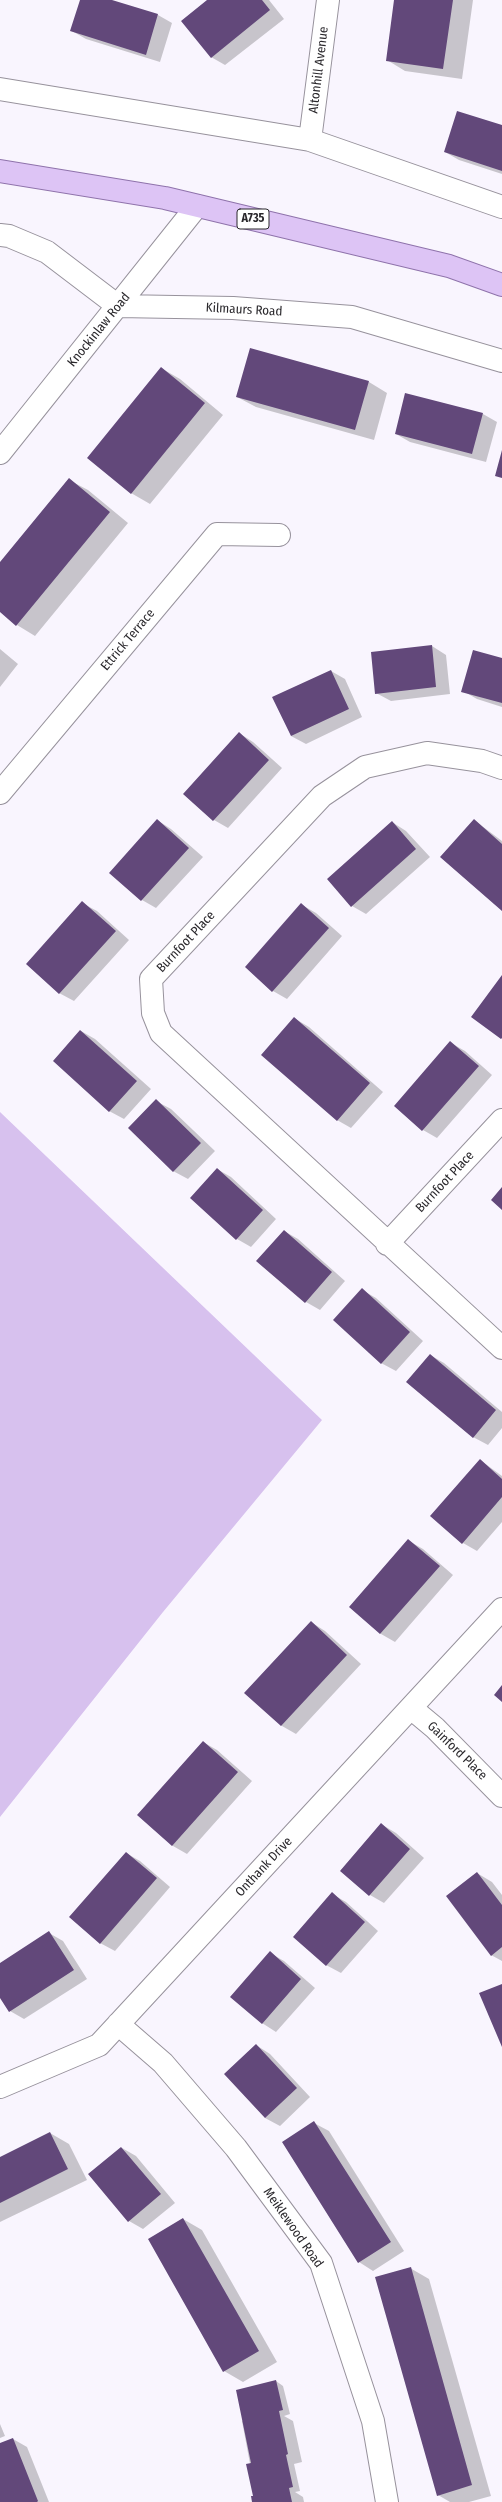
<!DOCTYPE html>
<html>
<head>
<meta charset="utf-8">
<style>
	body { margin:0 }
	canvas { display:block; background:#f9f5fe }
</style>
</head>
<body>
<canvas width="502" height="2502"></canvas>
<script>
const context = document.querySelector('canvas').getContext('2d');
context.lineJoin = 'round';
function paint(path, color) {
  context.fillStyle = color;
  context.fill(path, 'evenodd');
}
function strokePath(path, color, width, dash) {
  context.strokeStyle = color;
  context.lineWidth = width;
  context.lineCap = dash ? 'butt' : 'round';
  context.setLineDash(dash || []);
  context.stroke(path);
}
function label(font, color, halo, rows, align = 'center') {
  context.font = font + ' "Fira Sans Condensed",sans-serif';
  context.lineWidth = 4;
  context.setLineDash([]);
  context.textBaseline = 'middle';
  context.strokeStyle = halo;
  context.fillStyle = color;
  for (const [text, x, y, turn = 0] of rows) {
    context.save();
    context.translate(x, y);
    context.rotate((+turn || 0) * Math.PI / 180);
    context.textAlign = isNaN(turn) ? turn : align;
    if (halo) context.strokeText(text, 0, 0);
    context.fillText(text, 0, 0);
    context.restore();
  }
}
const green = new Path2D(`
	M 0,1112 L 322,1420 L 163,1612 L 0,1817 Z`);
const shadow = new Path2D(`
	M 81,0 L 109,0 L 158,15 L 172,23 L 160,62 L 86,39 L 72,31 Z
	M 209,0 L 269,0 L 284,19 L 225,65 L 211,57 Z
	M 395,0 L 473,0 L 462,79 L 405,71 L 387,60 Z
	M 502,126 L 502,174 L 459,160 L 445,152 Z
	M 161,368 L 180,379 L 223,415 L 150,504 L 131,493 Z
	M 369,382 L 387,393 L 374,440 L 256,407 L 237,397 Z
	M 483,414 L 497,422 L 486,462 L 410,442 L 396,434 Z
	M 69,480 L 88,490 L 128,523 L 35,636 L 17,625 L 0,611 L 0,563 Z
	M 432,646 L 446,655 L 450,694 L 391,701 L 376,693 Z
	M 0,649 L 18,664 L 0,687 Z
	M 502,659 L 502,707 L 477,699 L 463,691 Z
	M 331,671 L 345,679 L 362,717 L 306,744 L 291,736 Z
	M 239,733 L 253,742 L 282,768 L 228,828 L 214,820 L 185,794 Z
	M 157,820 L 171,829 L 203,857 L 156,908 L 142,900 L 111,872 Z
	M 474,820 L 502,841 L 502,910 Z
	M 392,822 L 406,831 L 430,857 L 366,914 L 352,906 Z
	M 82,903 L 97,911 L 129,940 L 74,1001 L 59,993 Z
	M 302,905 L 316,913 L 342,936 L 287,999 L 273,991 L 246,967 Z
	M 294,1018 L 309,1027 L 383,1092 L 351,1128 L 337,1120 Z
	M 81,1031 L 95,1039 L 151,1089 L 124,1119 L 109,1111 Z
	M 451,1043 L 465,1051 L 492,1075 L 437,1138 L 423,1130 Z
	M 156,1101 L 171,1109 L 215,1151 L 188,1179 L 173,1171 Z
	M 217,1169 L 231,1177 L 276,1219 L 251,1247 L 237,1239 Z
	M 284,1231 L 298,1239 L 345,1281 L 320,1310 L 306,1302 L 258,1260 Z
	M 362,1290 L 376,1298 L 423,1341 L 396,1371 L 381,1363 Z
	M 430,1355 L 444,1363 L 502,1412 L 502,1428 L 488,1445 L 473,1437 Z
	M 480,1460 L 502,1476 L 502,1522 L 477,1551 L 463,1543 Z
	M 409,1541 L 423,1549 L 453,1575 L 395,1642 L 381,1634 L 350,1607 Z
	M 311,1622 L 325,1631 L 361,1664 L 296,1734 L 282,1726 L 246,1693 Z
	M 203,1742 L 217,1750 L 252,1781 L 187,1854 L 173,1846 L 138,1815 Z
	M 381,1824 L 396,1833 L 424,1858 L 384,1903 L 370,1895 L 341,1870 Z
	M 126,1853 L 140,1861 L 170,1887 L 115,1951 L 100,1943 Z
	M 477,1873 L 492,1882 L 502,1895 L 502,1961 L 491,1955 Z
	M 332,1894 L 346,1902 L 378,1931 L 341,1973 L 326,1965 Z
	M 49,1933 L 63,1941 L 87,1979 L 24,2019 L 10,2011 L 0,1996 L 0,1964 Z
	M 270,1953 L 284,1961 L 315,1988 L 276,2032 L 262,2023 Z
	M 256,2045 L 270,2054 L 310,2097 L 280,2126 L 265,2118 Z
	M 314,2123 L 329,2131 L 404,2251 L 373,2271 L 359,2262 Z
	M 50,2133 L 69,2144 L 87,2180 L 0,2222 L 0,2158 Z
	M 122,2148 L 136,2156 L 175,2203 L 143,2229 L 129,2221 Z
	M 183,2219 L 202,2230 L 277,2362 L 243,2382 L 224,2371 Z
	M 410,2268 L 429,2279 L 491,2496 L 469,2502 L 450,2502 L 438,2495 Z
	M 276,2381 L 283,2386 L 290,2414 L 284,2416 L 293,2421 L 302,2462 L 294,2464 L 300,2491 L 295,2492 L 303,2497 L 304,2502 L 253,2502 L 256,2496 L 242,2421 L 247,2420 Z
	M 0,2424 L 5,2436 L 0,2438 Z
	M 13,2439 L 27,2447 L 49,2502 L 0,2502 L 0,2444 Z`);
const building = new Path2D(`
	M 80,0 L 112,0 L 158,14 L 146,55 L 70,31 Z
	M 207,0 L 262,0 L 270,10 L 211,58 L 181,21 Z
	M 394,0 L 453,0 L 443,69 L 386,61 Z
	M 457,111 L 502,125 L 502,171 L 444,152 Z
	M 250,348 L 369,381 L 355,430 L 236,397 Z
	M 161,367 L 205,403 L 131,494 L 87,458 Z
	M 405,393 L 483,413 L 472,454 L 395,434 Z
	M 502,450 L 502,478 L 495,476 Z
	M 69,478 L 110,512 L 16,626 L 0,612 L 0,562 Z
	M 432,645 L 436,687 L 375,694 L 371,652 Z
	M 473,650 L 502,658 L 502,703 L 461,692 Z
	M 331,670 L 349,709 L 291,736 L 272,697 Z
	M 239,732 L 269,760 L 213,821 L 183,794 Z
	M 157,819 L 189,848 L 141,901 L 109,873 Z
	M 474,819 L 502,844 L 502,911 L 440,857 Z
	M 392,821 L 416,849 L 351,907 L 327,879 Z
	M 82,901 L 116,931 L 59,994 L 26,964 Z
	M 301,903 L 329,928 L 272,992 L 245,967 Z
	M 502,975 L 502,1038 L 501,1039 L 471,1017 Z
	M 294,1017 L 370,1083 L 337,1121 L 261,1055 Z
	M 80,1030 L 137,1081 L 109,1112 L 53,1061 Z
	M 450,1041 L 479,1066 L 422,1131 L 394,1106 Z
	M 156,1099 L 201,1143 L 173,1172 L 128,1128 Z
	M 217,1168 L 263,1210 L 236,1240 L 190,1198 Z
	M 502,1187 L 502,1210 L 491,1200 Z
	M 284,1230 L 332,1272 L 305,1303 L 256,1261 Z
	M 362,1288 L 410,1332 L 381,1364 L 333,1320 Z
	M 430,1354 L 496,1410 L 473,1438 L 406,1382 Z
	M 480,1459 L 502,1479 L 502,1497 L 462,1544 L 430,1516 Z
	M 408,1539 L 440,1566 L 380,1634 L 349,1607 Z
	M 311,1621 L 347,1655 L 281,1726 L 244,1693 Z
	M 502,1685 L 502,1702 L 494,1695 Z
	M 203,1741 L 238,1772 L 172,1846 L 137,1815 Z
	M 381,1823 L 410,1849 L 369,1896 L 340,1871 Z
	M 126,1852 L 157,1878 L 100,1944 L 69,1917 Z
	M 477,1872 L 502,1905 L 502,1947 L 491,1956 L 446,1896 Z
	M 332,1892 L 365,1922 L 326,1966 L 293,1937 Z
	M 49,1931 L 74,1970 L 9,2012 L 0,1998 L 0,1963 Z
	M 270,1951 L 301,1979 L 262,2024 L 230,1997 Z
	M 502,1984 L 502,2047 L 479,1993 Z
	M 256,2044 L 297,2088 L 265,2118 L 224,2074 Z
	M 314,2121 L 391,2242 L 358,2263 L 282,2142 Z
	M 50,2132 L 68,2169 L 0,2203 L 0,2157 Z
	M 121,2147 L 161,2194 L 128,2222 L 88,2174 Z
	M 183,2218 L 259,2351 L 223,2372 L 148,2239 Z
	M 411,2267 L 472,2485 L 437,2496 L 375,2277 Z
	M 276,2380 L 283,2410 L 279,2411 L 288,2454 L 286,2455 L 293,2487 L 289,2488 L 292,2502 L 252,2502 L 251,2496 L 253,2496 L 246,2464 L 251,2463 L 236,2390 Z
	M 13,2438 L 38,2501 L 37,2502 L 0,2502 L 0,2443 Z`);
const minor = new Path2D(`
	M 0,89 L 310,140 L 502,207
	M 310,140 L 328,0
	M 0,235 L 9,236 L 47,252 L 118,306 L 233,308 L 352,317 L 502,361
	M 0,453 L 197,206
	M 502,768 L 482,761 L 427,753 L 365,767 L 322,796 L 151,979 L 153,1013 L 161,1033 L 502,1348
	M 0,793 L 217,534 L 279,535
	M 387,1244 L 502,1120
	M 411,1708 L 435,1728 L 502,1796
	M 118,2024 L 163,2063 L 236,2148 L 321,2263 L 373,2421 L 387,2502
	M 0,2087 L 99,2045 L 502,1609`);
const major = new Path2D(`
	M 0,171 L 165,198 L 449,266 L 502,285`);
const shields = [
	[253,219,32]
];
const shieldNames = [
	["A735",253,219]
];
const streetNames = [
	["Altonhill Avenue",319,70,-83],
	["Kilmaurs Road",244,310,3],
	["Knockinlaw Road",99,330,-51],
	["Ettrick Terrace",128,640,-50],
	["Burnfoot Place",186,942,-47],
	["Burnfoot Place",445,1182,-47],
	["Gainford Place",457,1751,44],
	["Onthank Drive",264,1867,-47],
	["Meiklewood Road",293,2228,55]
];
paint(green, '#d7c1ee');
paint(shadow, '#0003');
paint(building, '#62487a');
strokePath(minor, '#97929c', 24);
strokePath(major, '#8f73ab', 24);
strokePath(minor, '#fff', 22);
strokePath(major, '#ddc4f5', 22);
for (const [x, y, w] of shields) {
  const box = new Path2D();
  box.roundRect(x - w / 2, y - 10, w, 20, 3);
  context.fillStyle = '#fff';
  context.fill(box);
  strokePath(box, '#2a282c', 1);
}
label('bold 12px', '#2a282c', null, shieldNames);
label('13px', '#2a282c', '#fff', streetNames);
</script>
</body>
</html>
